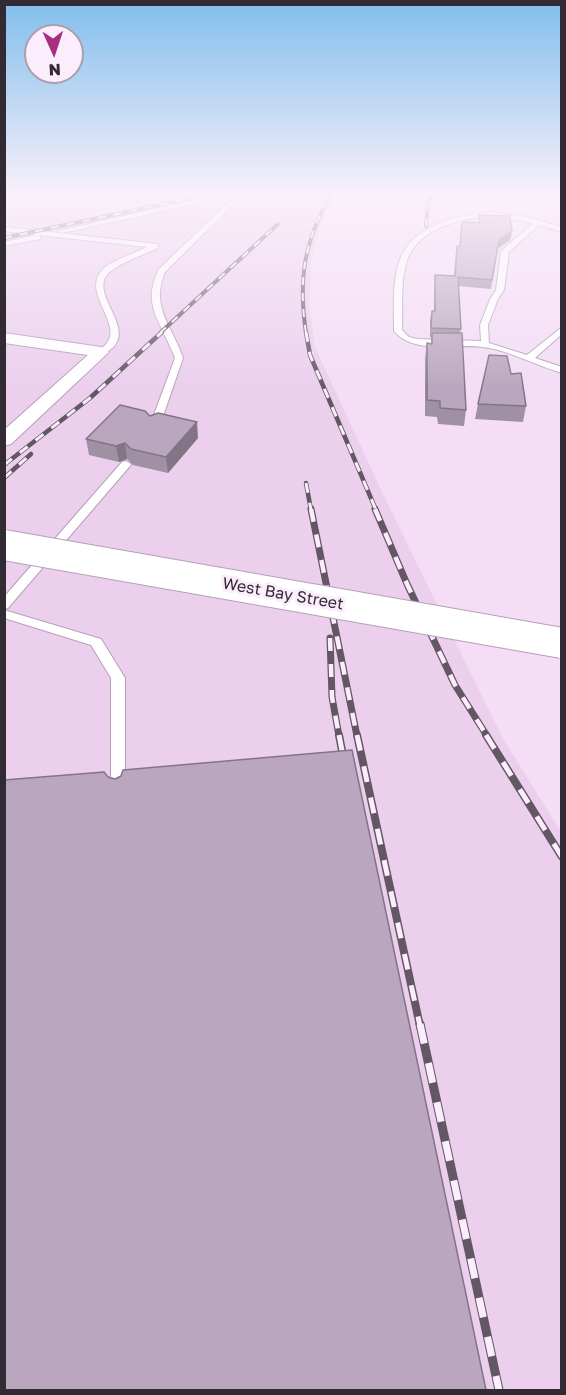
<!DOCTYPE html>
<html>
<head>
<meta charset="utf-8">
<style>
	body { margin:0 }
	#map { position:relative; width:566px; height:1395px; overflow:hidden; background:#f4ddf5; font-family:"Golos Text",sans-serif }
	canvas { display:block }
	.frame { position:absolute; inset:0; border:6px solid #332b34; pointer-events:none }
	.north { position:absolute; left:24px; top:24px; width:60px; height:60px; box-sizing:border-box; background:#fcedfc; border:2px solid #ac9fac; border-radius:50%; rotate:177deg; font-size:16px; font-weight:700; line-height:24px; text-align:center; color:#332b34 }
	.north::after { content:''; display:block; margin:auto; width:21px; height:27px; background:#a82e82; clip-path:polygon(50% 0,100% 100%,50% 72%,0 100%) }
</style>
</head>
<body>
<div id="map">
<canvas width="566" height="1395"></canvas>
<div class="frame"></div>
<div class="north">N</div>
</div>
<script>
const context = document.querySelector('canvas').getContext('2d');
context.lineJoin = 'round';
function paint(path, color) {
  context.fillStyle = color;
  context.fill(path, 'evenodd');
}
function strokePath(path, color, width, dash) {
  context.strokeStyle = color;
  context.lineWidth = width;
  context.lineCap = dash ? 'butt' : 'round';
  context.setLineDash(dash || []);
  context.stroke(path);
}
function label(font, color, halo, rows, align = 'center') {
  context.font = font + ' "Golos Text",sans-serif';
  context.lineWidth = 6;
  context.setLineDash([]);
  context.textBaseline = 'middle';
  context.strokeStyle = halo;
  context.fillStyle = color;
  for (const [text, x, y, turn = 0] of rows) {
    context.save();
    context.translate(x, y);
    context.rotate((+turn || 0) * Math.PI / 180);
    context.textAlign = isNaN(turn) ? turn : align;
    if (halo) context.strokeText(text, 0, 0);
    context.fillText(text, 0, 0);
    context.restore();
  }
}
const built = new Path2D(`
	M 5,194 L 337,194 L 322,223 L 312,257 L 309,302 L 315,347 L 381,490 L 503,739 L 561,832 L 561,1390 L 5,1390 Z`);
const lane = new Path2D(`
	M 212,194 L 219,194 L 209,201 L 62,233 L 58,231 L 207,197 Z
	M 237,194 L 244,194 L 165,272 C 150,308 172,325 183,358 L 159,428 L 151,430 L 149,428 L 175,358 C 163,325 140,305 159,269 Z
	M 492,212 L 528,217 L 562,227 L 562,232 L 539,225 L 509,252 L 504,290 L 498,299 L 488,325 L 489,343 L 527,355 L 562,327 L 562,334 L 535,358 L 562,367 L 562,373 C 537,366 506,349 482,347 C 454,343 414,355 394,331 C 394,308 392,283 399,262 C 411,225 459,214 492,212 ZM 492,216 L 533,223 L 501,251 L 496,290 L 490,299 L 480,325 L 481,341 L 417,339 L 409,337 L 402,330 C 403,308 400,283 407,261 C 418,228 462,218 492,216 Z
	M 4,227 L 158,244 L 158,248 C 143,255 124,261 111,271 C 86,290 132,323 115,345 C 113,349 107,351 104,354 L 97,352 C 100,349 105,346 107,343 C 123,323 79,291 104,268 C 114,260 135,253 147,247 L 38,235 L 41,237 L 40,239 L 4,246 L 4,242 L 37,235 L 4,231 Z
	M 126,461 L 131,464 L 130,466 L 8,608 L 4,609 L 4,597 L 122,462 Z
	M 4,610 L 101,639 L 125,678 L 125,791 L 123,795 L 118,797 L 113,795 L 111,791 L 111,678 L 91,645 L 4,618 Z`);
const street = new Path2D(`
	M 4,333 L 101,347 L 109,352 L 11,444 L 4,446 L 4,430 L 88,355 L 4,343 Z`);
const railFar4 = new Path2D(`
	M 426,226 L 428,201 L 434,194
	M 4,238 L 211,194
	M 160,333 L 278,224
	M 306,333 C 298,279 304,242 331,194`);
const railFar3 = new Path2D(`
	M 306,332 L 310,355 L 376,510
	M 4,465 L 90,398 L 162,332
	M 4,478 L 31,454
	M 306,483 L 311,510`);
const railFar2 = new Path2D(`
	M 311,509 L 357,736
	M 375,509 L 407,584 L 455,685 L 487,736
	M 330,638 L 332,697 L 339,736`);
const railFar1 = new Path2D(`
	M 339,735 L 345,766
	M 357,735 L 420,1026
	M 486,735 L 562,857`);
const rail = new Path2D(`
	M 420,1024 L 499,1390`);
const primaryBridge = new Path2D(`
	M 4,545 L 562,643`);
const wall = new Path2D(`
	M 479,215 L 512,231 L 510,240 L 497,249 L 491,289 L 458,286 L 461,329 L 460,333 L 466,410 L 464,426 L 438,424 L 437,417 L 425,416 L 425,359 L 427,343 L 431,344 L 431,337 L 430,337 L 430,320 L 432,311 L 434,311 L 435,275 L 454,276 L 457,246 L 460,246 L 462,222 L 478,222 Z
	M 511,374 L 526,406 L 523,422 L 475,419 L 478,404 Z
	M 150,416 L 198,438 L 168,473 L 133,465 L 127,459 L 119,462 L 89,455 L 86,439 Z`);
const shadedWall = new Path2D(`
	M 512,231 L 510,240 L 497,249 L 499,240 Z
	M 197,422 L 198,438 L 168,473 L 166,457 Z
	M 125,443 L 127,459 L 119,462 L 116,446 Z`);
const building = new Path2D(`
	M 479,215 L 510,216 L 512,231 L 499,240 L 492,280 L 458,277 L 461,329 L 431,328 L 432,311 L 435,311 L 435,275 L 455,276 L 457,246 L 460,246 L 462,222 L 480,223 Z
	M 432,333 L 462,333 L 466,410 L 440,408 L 440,401 L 427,400 L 427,343 L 432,344 Z
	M 489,355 L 507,356 L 511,374 L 521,373 L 526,406 L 478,404 Z
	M 120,405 L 145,411 L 150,416 L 158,413 L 197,422 L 166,457 L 131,449 L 125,443 L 116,446 L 86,439 Z
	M 352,750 L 486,1390 L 4,1390 L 4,780 L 104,772 L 108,777 L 115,779 L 121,776 L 123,770 Z`);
const streetNames = [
	["West Bay Street",283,594,10]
];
paint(built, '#ebcfed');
strokePath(lane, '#b6a0b8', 2);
strokePath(street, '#b6a0b8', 2);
paint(lane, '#fff');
paint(street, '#fff');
strokePath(railFar4, '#635764', 4);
strokePath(railFar3, '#635764', 4.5);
strokePath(railFar2, '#635764', 7);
strokePath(railFar1, '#635764', 8);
strokePath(rail, '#635764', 9);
strokePath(railFar4, '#fcedfc', 2, [8]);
strokePath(railFar3, '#fcedfc', 3, [10]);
strokePath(railFar2, '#fcedfc', 4.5, [13]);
strokePath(railFar1, '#fcedfc', 5, [16]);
strokePath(rail, '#fcedfc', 7, [20]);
strokePath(primaryBridge, '#b6a0b8', 32, []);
strokePath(primaryBridge, '#fff', 30);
paint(wall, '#a090a4');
paint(shadedWall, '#827586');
paint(building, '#baa7bf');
strokePath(building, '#827586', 1.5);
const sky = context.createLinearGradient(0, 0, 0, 389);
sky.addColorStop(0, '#81beec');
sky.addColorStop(0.5, '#faf0fa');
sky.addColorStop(1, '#faf0fa00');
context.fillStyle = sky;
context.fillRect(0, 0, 566, 389);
label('16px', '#332b34', '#fcedfc', streetNames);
</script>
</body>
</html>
